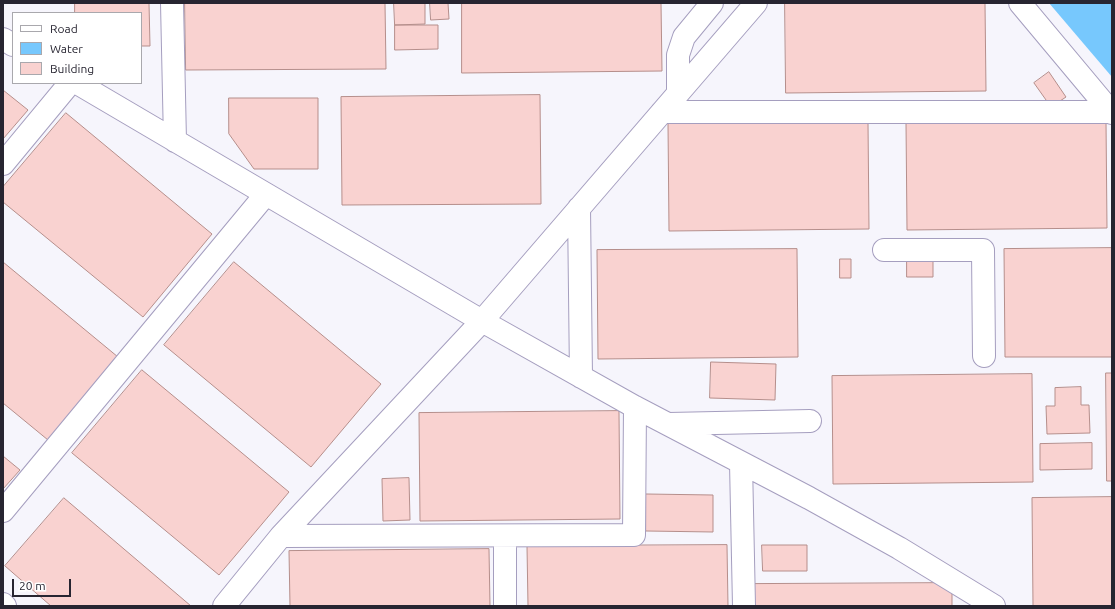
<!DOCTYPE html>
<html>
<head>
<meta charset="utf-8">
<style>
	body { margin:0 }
	#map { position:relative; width:1115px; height:609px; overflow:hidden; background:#f6f5fc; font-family:Ubuntu,sans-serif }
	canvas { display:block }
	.frame { position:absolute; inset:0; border:4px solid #272531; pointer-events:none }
	.legend { position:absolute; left:12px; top:12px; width:130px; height:72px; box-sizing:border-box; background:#fff; border:1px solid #a9a8ad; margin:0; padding:5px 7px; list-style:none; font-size:12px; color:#272531 }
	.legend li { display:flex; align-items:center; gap:8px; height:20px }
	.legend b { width:20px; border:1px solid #a9a8ad }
	.scale { position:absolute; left:12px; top:579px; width:59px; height:18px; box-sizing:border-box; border:2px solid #272531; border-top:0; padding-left:5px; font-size:12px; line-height:14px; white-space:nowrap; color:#272531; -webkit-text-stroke:3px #fff; paint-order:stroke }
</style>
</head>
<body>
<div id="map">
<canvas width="1115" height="609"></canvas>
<div class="frame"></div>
<ul class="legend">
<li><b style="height:5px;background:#fff"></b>Road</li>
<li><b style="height:11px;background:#77c8fd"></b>Water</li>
<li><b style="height:11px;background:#f9d2d0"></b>Building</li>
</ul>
<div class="scale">20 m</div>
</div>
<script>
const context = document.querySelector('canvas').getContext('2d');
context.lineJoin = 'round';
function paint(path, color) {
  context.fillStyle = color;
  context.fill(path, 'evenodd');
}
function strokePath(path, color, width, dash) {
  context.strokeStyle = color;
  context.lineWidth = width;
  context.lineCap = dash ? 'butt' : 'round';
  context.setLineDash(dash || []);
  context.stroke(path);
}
const water = new Path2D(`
	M 1049,3 L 1112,3 L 1112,77 Z`);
const building = new Path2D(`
	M 75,3 L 149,3 L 150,46 L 141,46 L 141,13 L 75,13 Z
	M 185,3 L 385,3 L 386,69 L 186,70 Z
	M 394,3 L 425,3 L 425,24 L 395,25 Z
	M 430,3 L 448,3 L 449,19 L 431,20 Z
	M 462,3 L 661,3 L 662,71 L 462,73 Z
	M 785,3 L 985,3 L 986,91 L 786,93 Z
	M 395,25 L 438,25 L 438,49 L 395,50 Z
	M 1049,72 L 1066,97 L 1051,107 L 1034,83 Z
	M 3,90 L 28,110 L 3,139 Z
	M 540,95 L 541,204 L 342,205 L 341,97 Z
	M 229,98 L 318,98 L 318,169 L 254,169 L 229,134 Z
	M 66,113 L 212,234 L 143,317 L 3,202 L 3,187 Z
	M 1106,120 L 1107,228 L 907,230 L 906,122 Z
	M 868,121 L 869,229 L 669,231 L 668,123 Z
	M 1112,248 L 1112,357 L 1005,357 L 1004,249 Z
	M 797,249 L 798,357 L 598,359 L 597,250 Z
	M 907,257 L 933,257 L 933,277 L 907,277 Z
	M 840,259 L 851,259 L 851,278 L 840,278 Z
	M 3,262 L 118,357 L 48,440 L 3,403 Z
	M 234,262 L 381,384 L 311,467 L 164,345 Z
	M 711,362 L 776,364 L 775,400 L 710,398 Z
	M 142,370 L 289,492 L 219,575 L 72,453 Z
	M 1106,373 L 1112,373 L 1112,481 L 1107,481 Z
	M 1032,374 L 1033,482 L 833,484 L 832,376 Z
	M 1081,387 L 1081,405 L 1089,405 L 1090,433 L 1047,434 L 1046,406 L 1055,406 L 1055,388 Z
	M 619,411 L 620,519 L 420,521 L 419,413 Z
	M 1092,443 L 1092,469 L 1040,470 L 1040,444 Z
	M 3,456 L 20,470 L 3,489 Z
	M 409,478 L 410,520 L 383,521 L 382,479 Z
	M 646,494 L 713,495 L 713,532 L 646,531 Z
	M 1112,497 L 1112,606 L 1033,606 L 1032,498 Z
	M 64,498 L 191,606 L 51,606 L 5,566 Z
	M 727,545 L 728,606 L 528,606 L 527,546 Z
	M 762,545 L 807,545 L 807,571 L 763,571 Z
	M 489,549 L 490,606 L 290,606 L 289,551 Z
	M 952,583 L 952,606 L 754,606 L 754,584 Z`);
const minor = new Path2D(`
	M 172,3 L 175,141
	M 1020,3 L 1112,113
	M 3,39 L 13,45
	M 77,83 L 482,321 L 635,407 L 809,498 L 899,548 L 994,606
	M 678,93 L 678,55 L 684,37 L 712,3
	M 662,112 L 1111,112
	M 3,164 L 70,83
	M 579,208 L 581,377
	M 884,250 L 983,250 L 984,356
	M 669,424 L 810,421
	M 741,463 L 744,606
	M 3,511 L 266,194
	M 281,536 L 634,535 L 635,407
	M 3,604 L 5,606
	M 224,606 L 281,536 L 482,321 L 756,3
	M 505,606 L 505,536`);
paint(water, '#77c8fd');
paint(building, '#f9d2d0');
strokePath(building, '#b58e8b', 1);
strokePath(minor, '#a59ebf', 24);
strokePath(minor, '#fff', 22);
</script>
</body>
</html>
